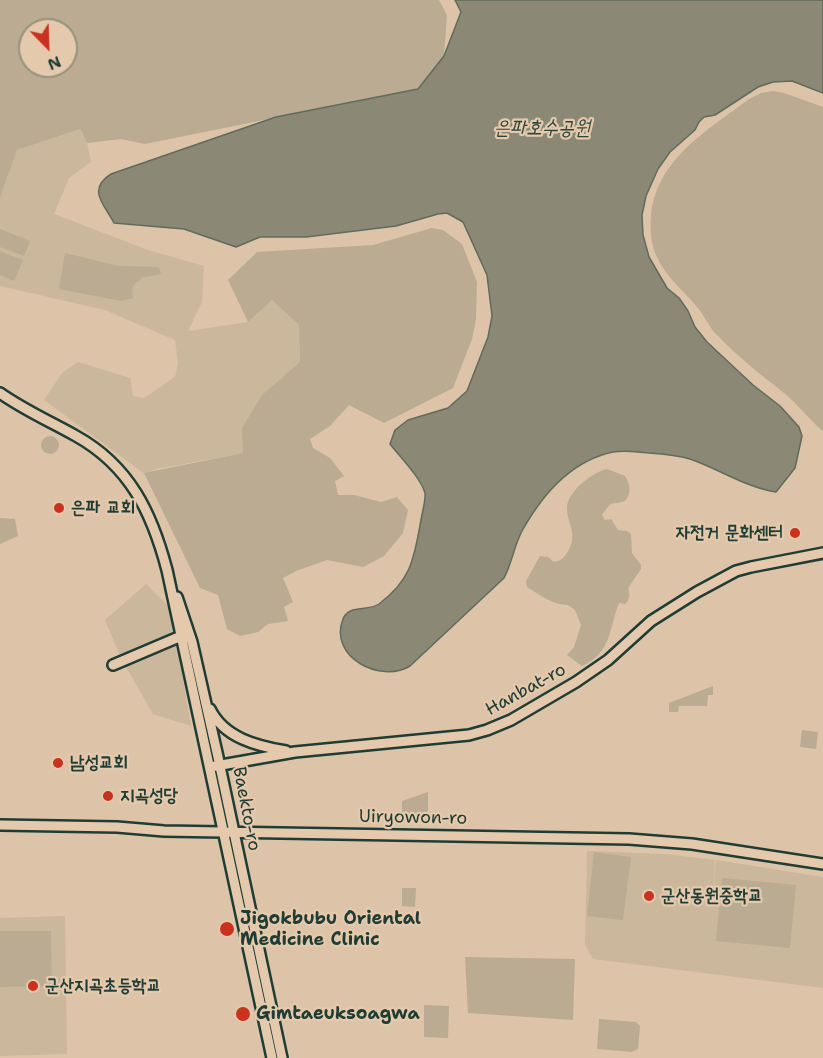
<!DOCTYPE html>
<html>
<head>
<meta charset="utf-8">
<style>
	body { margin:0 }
	#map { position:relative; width:823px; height:1058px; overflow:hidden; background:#ddc3a7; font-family:"Shantell Sans",sans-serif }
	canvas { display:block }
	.north { position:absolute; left:18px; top:18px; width:60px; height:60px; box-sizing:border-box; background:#e5c9ac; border:2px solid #96917c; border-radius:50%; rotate:157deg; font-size:16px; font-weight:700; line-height:24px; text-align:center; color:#1f3d34 }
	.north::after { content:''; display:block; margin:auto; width:21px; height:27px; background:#c8321e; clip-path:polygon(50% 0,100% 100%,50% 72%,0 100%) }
</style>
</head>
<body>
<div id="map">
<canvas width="823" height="1058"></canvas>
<div class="north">N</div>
</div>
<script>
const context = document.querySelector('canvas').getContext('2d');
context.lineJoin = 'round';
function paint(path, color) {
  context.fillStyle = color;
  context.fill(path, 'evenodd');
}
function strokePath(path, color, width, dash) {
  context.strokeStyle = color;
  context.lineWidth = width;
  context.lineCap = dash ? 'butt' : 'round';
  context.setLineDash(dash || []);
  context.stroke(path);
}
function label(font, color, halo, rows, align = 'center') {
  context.font = font + ' "Shantell Sans","Poor Story",sans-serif';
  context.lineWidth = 4.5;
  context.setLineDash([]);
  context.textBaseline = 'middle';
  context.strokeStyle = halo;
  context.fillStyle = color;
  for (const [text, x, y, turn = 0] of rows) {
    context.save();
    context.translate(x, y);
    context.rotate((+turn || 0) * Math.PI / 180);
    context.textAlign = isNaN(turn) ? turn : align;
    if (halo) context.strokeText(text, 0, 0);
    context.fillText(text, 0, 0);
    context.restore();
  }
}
const built = new Path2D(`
	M 82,129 L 87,143 L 91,162 L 69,178 L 54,214 L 148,250 L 204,266 L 202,302 L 188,331 L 248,322 L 272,300 L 299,325 L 300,363 L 262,395 L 244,453 L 156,469 L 145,474 L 44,400 L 62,373 L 78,362 L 130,378 L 133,396 L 144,398 L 175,377 L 178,363 L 175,340 L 105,310 L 0,286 L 0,198 L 17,150 Z
	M 146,584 L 171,609 L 191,726 L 153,714 L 121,658 L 105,620 Z
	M 587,851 L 664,854 L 715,860 L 713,894 L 716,860 L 823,877 L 823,988 L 593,959 L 585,945 Z
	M 65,916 L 67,1054 L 0,1056 L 0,918 Z`);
const green = new Path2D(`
	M 0,0 L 439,0 L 447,15 L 444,56 L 418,89 L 145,144 L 121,139 L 87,143 L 81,129 L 17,150 L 0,198 ZM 30,30 L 66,30 L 66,66 L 30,66 Z
	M 773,91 L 784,93 L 823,107 L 823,431 C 809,420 798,404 784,393 C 760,374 736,355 715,333 C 708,325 704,315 697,307 C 683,290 666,277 657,257 C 651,245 650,231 651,217 C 655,160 708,130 749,99 L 761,93 Z
	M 432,228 L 443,230 L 462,244 L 477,282 L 476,319 L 472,339 L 453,388 L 384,423 L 349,405 L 330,426 L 310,439 L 313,448 L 330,458 L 344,476 L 335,481 L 338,495 L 354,495 L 381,502 L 397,497 L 408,510 L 403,533 L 384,556 L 363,567 L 327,560 L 296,571 L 283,578 L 293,602 L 284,607 L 288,621 L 268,624 L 258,632 L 240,636 L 227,629 L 218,595 L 200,588 L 144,473 L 243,453 L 242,428 L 262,395 L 300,362 L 299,325 L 272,300 L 248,322 L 228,280 L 257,252 L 373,245 Z
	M 0,229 L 30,241 L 24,256 L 0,247 Z
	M 0,251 L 23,260 L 14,281 L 0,275 Z
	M 65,253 L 118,266 L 159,267 L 161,274 L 141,278 L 141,280 C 132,283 131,290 133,298 L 121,301 L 59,289 Z
	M41 445a9 9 0 1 1 18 0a9 9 0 1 1-18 0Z
	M 607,469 L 625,476 C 630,484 632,493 625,501 C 611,506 614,498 602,515 L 605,520 L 611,519 L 618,530 L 627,531 L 631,534 L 632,553 L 641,565 L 641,569 L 628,588 C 630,595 630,599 625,604 L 619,603 C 609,627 612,653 582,666 L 567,655 L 574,647 L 581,625 L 575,610 L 568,605 C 553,605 540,595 527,587 L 526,581 L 540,556 L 548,557 L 554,562 C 561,561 565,557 568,551 C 579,533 566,523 567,506 C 569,490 593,472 607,469 Z
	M 0,518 L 15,519 L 18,536 L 0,544 Z
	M 713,686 L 713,695 L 708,695 L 707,706 L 679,706 L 678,712 L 669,712 L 669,703 Z
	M 802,730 L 818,732 L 816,749 L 800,747 Z
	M 428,792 L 428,819 L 402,820 L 402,801 Z
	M 594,852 L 631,857 L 623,920 L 587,916 Z
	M 722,878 L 796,885 L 790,948 L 716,941 Z
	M 402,888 L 416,888 L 415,907 L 402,906 Z
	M 0,931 L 51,931 L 52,986 L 0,987 Z
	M 465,957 L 575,959 L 573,1020 L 468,1013 Z
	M 424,1005 L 449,1006 L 448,1038 L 424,1037 Z
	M 599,1019 L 636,1022 L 640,1026 L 638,1049 L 632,1052 L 597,1049 Z`);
const water = new Path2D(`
	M 455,0 L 823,0 L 823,93 L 792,81 L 773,82 L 758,87 L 715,115 L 704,117 L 699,122 L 695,130 L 670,152 L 658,169 L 646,196 L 642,215 L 643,235 L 649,257 L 667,288 L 679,298 L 688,311 L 695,327 L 707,342 L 753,385 L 780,406 L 799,427 L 802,436 L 795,468 L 776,492 C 745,487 719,469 690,459 C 677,455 664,454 649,453 C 638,452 625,450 613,452 C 570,461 542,495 522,531 C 514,546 512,563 504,578 L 410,666 C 381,684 328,657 343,619 C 349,604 367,612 379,604 C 412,579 414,558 421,520 C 422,513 426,500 425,493 C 421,478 400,457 390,444 L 395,430 L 408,420 L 448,408 L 467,391 L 488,337 L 492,316 L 487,275 L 463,222 L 447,213 L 438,214 L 396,226 L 306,237 L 260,237 L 236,247 L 184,229 L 114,223 C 105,205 86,190 111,174 L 276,117 L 418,89 L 444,56 L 461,12 Z`);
const minor = new Path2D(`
	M 0,393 C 24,410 51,422 76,436 C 130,466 152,513 167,570 L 272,1058
	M 177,597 L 192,642 L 218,757 L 282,1058
	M 113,665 L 186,634
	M 210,709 C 224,738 257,746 286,751
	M 210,767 L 295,752 L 469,735 L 487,730 L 511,720 L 576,682 L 608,660 L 651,621 L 697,592 L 736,571 L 751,567 L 823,553
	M 0,825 L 117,827 L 164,831 L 629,839 L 692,844 L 823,864`);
const markers = [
	[59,508,6,"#c8321e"],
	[795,533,6,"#c8321e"],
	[58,763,6,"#c8321e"],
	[108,796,6,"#c8321e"],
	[649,896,6,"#c8321e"],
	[227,929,8,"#c8321e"],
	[33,986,6,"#c8321e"],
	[243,1014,8,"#c8321e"]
];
const poiNames = [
	["은파 교회",71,508],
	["자전거 문화센터",783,533,"right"],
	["남성교회",70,763],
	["지곡성당",120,796],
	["군산동원중학교",661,896],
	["Jigokbubu Oriental",240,919],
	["Medicine Clinic",240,940],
	["군산지곡초등학교",45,986],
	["Gimtaeuksoagwa",256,1014]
];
const streetNames = [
	["Hanbat-ro",526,690,-29],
	["Baekto-ro",246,809,79],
	["Uiryowon-ro",413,818,1]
];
const waterNames = [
	["은파호수공원",542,129]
];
paint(built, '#cbb79c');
paint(green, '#baab92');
paint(water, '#8b8975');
strokePath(water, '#606b5b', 1.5);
strokePath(minor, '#1f3d34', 14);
strokePath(minor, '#e5c9ac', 9);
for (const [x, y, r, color] of markers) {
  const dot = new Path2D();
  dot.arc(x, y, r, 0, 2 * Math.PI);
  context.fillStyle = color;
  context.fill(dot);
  strokePath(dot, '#e5c9ac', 2);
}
label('bold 18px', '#1f3d34', '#e5c9ac', poiNames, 'left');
label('18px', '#1f3d34', '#e5c9ac', streetNames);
label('italic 20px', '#2a453a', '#e5c9ac', waterNames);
</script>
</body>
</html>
